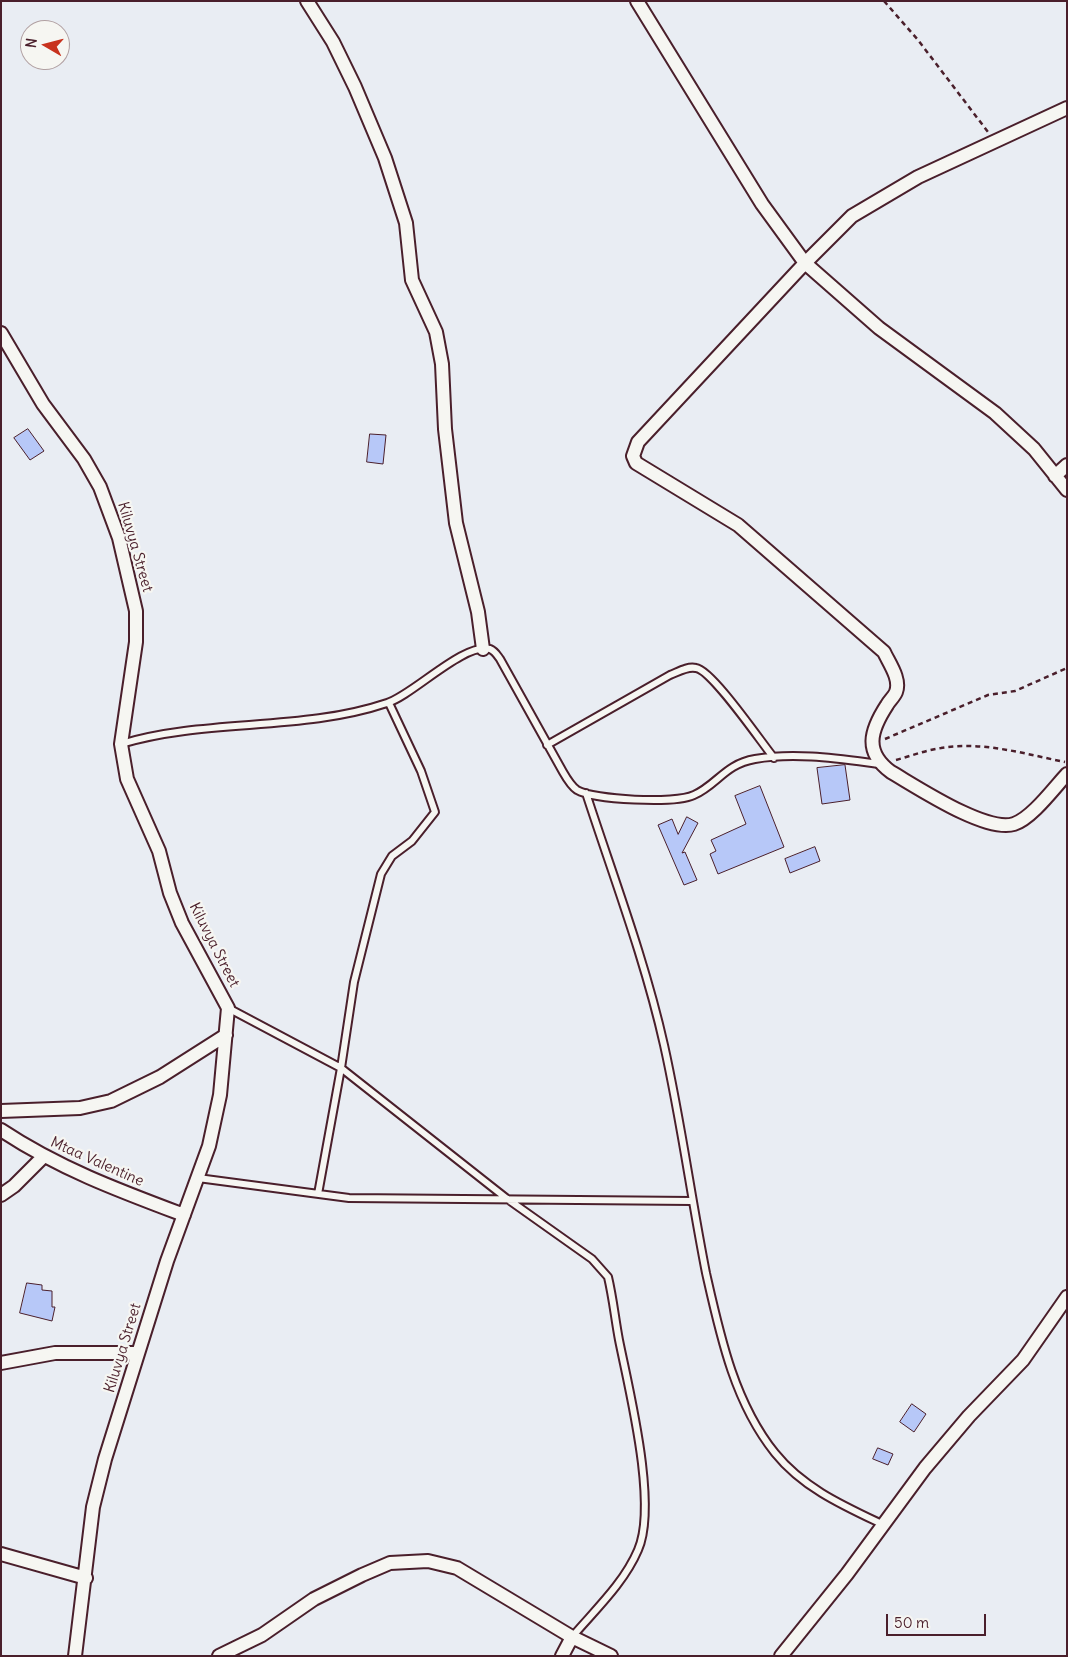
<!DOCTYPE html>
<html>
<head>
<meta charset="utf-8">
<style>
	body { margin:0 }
	#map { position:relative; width:1068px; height:1657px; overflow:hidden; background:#e9edf3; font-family:Delius,sans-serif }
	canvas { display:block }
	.frame { position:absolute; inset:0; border:2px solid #4a1f2b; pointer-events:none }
	.north { position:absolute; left:20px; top:20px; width:50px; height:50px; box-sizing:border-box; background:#f6f6f2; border:1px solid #b1a0a2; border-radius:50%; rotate:278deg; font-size:14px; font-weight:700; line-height:20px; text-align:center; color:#4a1f2b }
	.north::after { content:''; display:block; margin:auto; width:18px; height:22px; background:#c8321e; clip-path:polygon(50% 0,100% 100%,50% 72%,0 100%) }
	.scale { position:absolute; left:886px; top:1614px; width:100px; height:22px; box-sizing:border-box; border:2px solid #4a1f2b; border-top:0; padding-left:6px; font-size:15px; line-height:18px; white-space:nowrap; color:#4a1f2b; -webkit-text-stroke:4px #f6f6f2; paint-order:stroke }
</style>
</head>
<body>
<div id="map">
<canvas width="1068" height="1657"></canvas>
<div class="frame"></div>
<div class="north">N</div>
<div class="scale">50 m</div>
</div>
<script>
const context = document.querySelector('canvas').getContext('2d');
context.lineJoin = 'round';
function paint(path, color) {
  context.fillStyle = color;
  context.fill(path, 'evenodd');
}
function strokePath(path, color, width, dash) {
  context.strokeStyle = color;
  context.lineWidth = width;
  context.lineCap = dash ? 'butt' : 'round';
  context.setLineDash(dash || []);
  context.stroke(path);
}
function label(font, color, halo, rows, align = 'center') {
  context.font = font + ' Delius,sans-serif';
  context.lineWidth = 4.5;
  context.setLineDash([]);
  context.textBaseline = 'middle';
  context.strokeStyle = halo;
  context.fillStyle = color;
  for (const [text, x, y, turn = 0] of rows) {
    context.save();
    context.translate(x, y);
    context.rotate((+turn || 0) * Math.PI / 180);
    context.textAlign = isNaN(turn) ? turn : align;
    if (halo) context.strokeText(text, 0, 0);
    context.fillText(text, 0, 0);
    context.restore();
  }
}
const building = new Path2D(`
	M 28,429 L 44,451 L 30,460 L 14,438 Z
	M 370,434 L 386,435 L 383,464 L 367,462 Z
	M 845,765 L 850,800 L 822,804 L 817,768 Z
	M 760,786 L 784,847 L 718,874 L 710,854 L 716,851 L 711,840 L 746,824 L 735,796 Z
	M 687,817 L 698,823 L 682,853 L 685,852 L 697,880 L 684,885 L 658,825 L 672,819 L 678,834 Z
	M 815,847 L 820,861 L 790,873 L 785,859 Z
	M 27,1283 L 42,1285 L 42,1290 L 52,1291 L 52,1307 L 55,1307 L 52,1321 L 20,1313 Z
	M 912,1404 L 926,1414 L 914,1432 L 900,1422 Z
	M 878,1448 L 893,1454 L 888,1465 L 873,1459 Z`);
const path = new Path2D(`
	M 884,1 L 918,40 L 988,132
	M 885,739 L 988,695 L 1015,691 L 1067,668
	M 896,760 C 911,756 926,750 941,748 C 983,741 1025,754 1065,762`);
const lane = new Path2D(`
	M 121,744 C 207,718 301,732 387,703 C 413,695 464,642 490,649 C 495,651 497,655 500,659 L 563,772 C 567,779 571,786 577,790 C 594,800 675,804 694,795 C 717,785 725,764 755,759 C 796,752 840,759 880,764
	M 547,745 L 670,675 C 678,672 687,666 696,668 C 712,670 761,742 774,758
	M 586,793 C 613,876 645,960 664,1045 C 681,1121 691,1197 706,1273 C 720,1335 734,1402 775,1453 C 803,1488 844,1506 884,1525
	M 228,1008 L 341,1068 L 506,1198 L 592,1259 L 608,1277 C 613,1298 615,1319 619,1340 C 629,1390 658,1505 638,1550 C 624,1583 595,1610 572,1637
	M 198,1178 L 349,1198 L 692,1201
	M 318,1194 L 341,1068 L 354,982 L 381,874 L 392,856 L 412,841 L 435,812 L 421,771 L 389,703`);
const street = new Path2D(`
	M 307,1 L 333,42 L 355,87 L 385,158 L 406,223 L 412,280 L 436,332 L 442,364 L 445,429 L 456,523 L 478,612 L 483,649
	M 637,1 L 762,204 L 805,263 L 879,328 L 995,413 L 1034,449 L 1067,490
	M 1067,108 L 918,177 L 852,216 L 805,263 L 638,442 L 633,456 L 636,463 L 738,525 L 884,652 C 889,663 901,679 896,692 C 894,697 889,701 887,705 C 870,731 864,752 891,772 C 917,787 986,833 1014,824 C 1032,818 1054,788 1067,774
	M 1,333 L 43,404 L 84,459 L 100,487 L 119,538 L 136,611 L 136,642 L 121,744 L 127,779 L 159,851 L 170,893 L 182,923 L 228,1008 L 220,1095 L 209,1146 L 167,1261 L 105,1459 L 93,1507 L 75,1656
	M 1055,476 L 1067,465
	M 1,1111 L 80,1108 L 111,1101 L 160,1077 L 226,1035
	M 1,1130 C 58,1168 120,1191 184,1215
	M 1,1195 L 14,1186 L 43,1157
	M 1,1363 L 55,1353 L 138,1353
	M 1,1554 L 86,1578
	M 219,1656 L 262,1635 L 314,1599 L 362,1575 L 390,1563 L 428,1561 L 457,1568 L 572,1637 L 611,1656
	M 562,1656 L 572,1637
	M 781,1656 L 847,1574 L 925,1468 L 969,1416 L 1023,1360 L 1067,1297`);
const streetNames = [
	["Kiluvya Street",135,547,74],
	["Kiluvya Street",214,945,63],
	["Mtaa Valentine",97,1162,24],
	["Kiluvya Street",123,1348,-73]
];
paint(building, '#b7c8f8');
strokePath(building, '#4a1f2b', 1);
strokePath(lane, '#4a1f2b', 10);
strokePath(street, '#4a1f2b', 16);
strokePath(path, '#4a1f2b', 2.5, [5, 4]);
strokePath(lane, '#f6f6f2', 6);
strokePath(street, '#f6f6f2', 12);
label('15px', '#4a1f2b', '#f6f6f2', streetNames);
</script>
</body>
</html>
